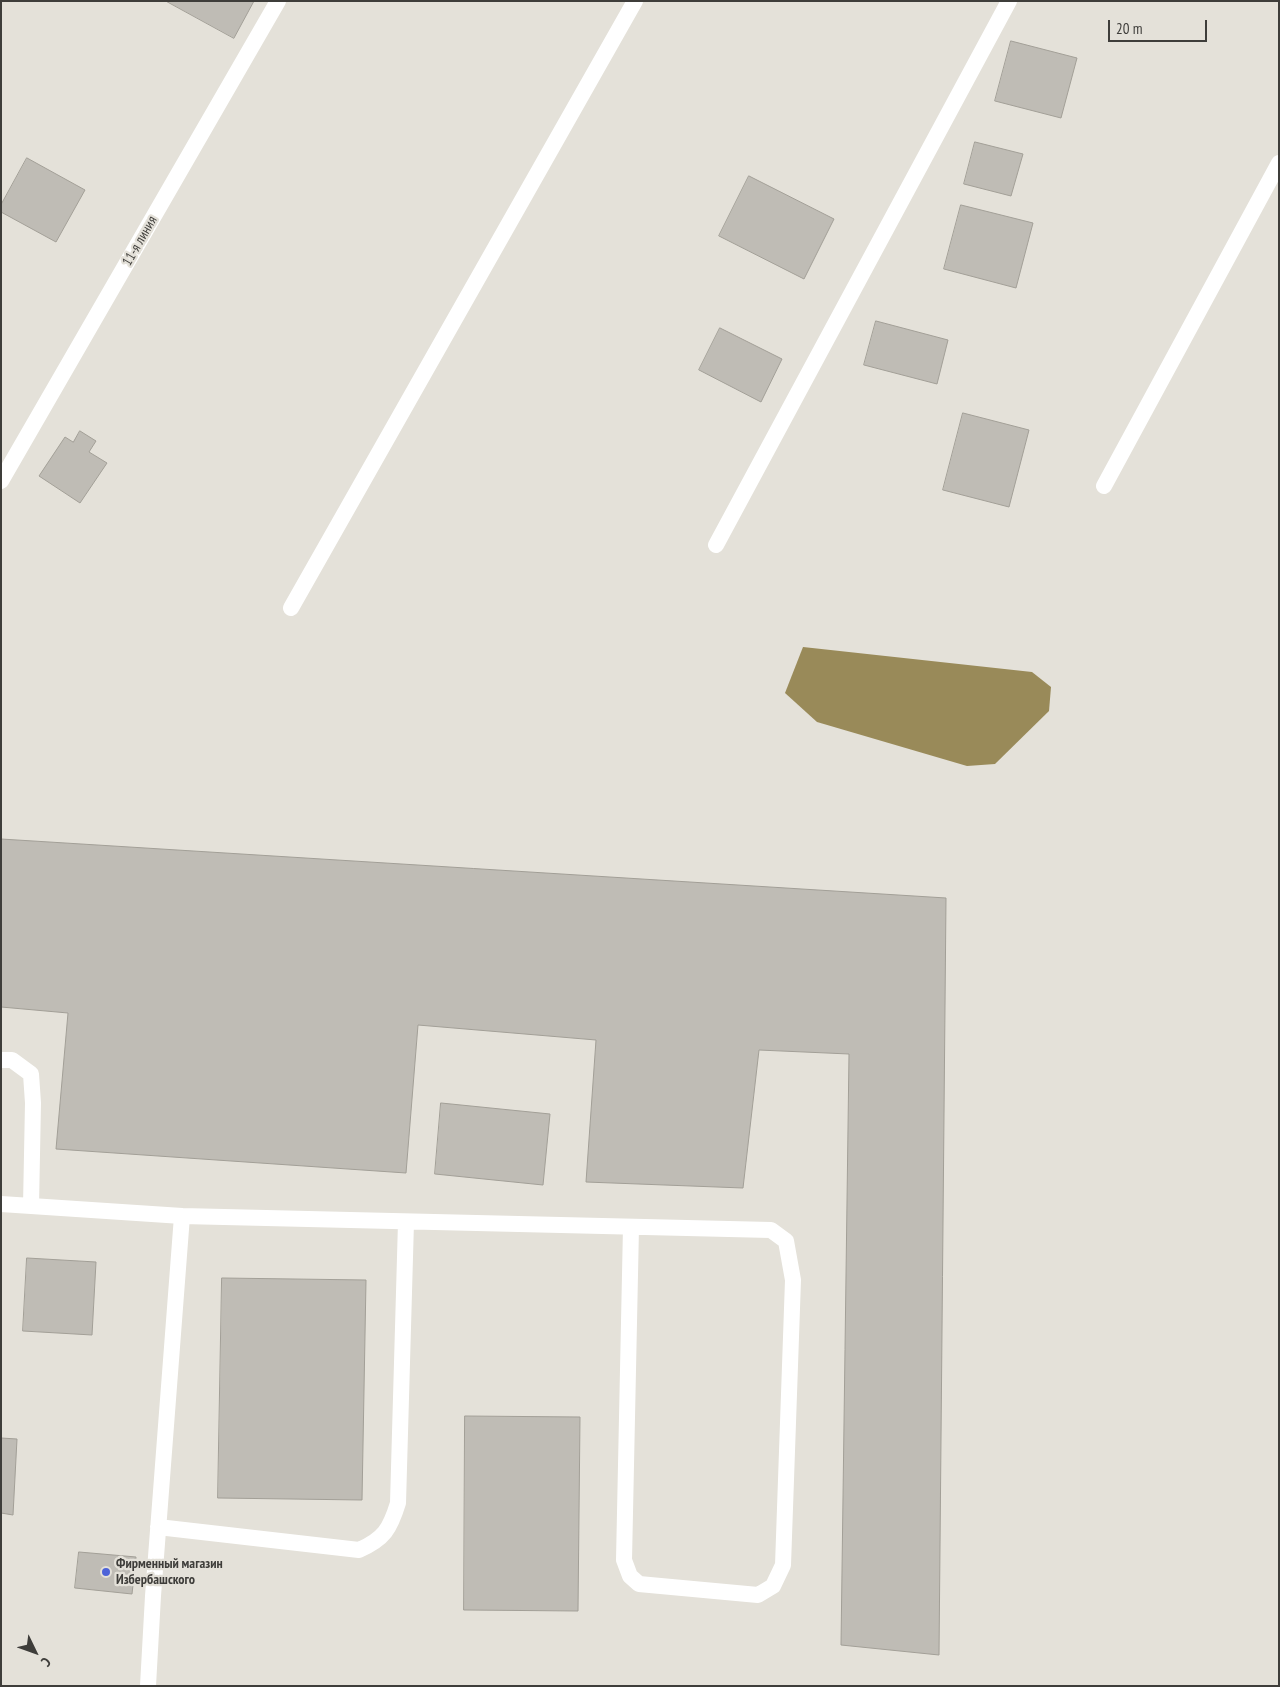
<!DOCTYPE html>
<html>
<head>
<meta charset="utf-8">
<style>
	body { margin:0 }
	#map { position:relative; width:1280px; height:1687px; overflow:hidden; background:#e4e1d9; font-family:"PT Sans Narrow",sans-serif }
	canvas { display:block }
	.frame { position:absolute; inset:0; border:2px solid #3e3d3a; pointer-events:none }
	.north { position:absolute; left:10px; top:1627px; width:50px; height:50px; -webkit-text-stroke:4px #e4e1d9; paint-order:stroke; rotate:132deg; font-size:14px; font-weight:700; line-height:20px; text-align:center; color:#3e3d3a }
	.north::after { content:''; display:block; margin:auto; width:18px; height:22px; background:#3e3d3a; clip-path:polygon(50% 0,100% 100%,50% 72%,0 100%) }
	.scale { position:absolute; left:1108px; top:20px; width:99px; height:22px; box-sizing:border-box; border:2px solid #3e3d3a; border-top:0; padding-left:6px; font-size:15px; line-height:18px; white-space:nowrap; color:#3e3d3a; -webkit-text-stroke:4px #e4e1d9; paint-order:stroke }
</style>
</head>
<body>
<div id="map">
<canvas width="1280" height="1687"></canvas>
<div class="frame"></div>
<div class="north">С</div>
<div class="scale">20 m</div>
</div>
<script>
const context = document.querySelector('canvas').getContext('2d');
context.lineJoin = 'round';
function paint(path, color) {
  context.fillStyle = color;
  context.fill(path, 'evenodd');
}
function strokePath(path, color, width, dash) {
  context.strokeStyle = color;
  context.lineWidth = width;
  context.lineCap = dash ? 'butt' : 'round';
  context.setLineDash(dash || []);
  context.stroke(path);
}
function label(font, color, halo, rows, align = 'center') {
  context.font = font + ' "PT Sans Narrow",sans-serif';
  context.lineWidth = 4.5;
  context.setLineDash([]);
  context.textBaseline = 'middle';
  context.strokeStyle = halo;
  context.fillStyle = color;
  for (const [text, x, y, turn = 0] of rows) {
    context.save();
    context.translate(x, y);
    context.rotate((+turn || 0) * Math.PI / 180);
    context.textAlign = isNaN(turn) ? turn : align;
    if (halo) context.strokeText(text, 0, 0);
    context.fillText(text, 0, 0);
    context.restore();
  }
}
const water = new Path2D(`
	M 803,647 L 1032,672 L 1051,687 L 1049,711 L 995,764 L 967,766 L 817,722 L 785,693 Z`);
const building = new Path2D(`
	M 166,1 L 254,1 L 234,38 Z
	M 1011,41 L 1077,58 L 1061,118 L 995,101 Z
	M 975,142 L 1023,154 L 1011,196 L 964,184 Z
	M 27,158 L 85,190 L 56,242 L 1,212 L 1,205 Z
	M 749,176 L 834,219 L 804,279 L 719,236 Z
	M 961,205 L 1033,223 L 1016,288 L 944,269 Z
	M 876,321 L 948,340 L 937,384 L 864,365 Z
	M 720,328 L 782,359 L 761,402 L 699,370 Z
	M 963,413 L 1029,430 L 1009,507 L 943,490 Z
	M 80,431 L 96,441 L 89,452 L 107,463 L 80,503 L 39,476 L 65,437 L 73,442 Z
	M 1,839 L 946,898 L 939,1655 L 841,1645 L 849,1054 L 759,1050 L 743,1188 L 586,1182 L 596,1040 L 418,1025 L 406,1173 L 56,1149 L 68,1013 L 1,1007 Z
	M 441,1103 L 550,1114 L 543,1185 L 435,1174 Z
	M 27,1258 L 96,1262 L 92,1335 L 23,1331 Z
	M 222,1278 L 366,1280 L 362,1500 L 218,1498 Z
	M 465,1416 L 580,1417 L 578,1611 L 464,1610 Z
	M 1,1438 L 17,1439 L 13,1515 L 1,1513 Z
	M 79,1552 L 136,1557 L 132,1594 L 75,1588 Z`);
const lane = new Path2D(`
	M 1,481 L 278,1
	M 1104,486 L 1279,163
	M 716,545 L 1009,1
	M 291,608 L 635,1
	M 1,1060 L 12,1060 L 31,1074 L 33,1103 L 31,1206
	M 1,1204 L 182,1216 L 153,1596 L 148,1686
	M 182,1216 L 771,1230 L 786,1241 L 793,1280 L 783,1565 L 773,1586 L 758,1595 L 639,1584 L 630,1576 L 624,1560 L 631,1227
	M 158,1527 L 359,1550 C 384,1539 390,1529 398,1503 L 406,1222`);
const markers = [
	[106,1572,5,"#4d63d8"]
];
const streetNames = [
	["11-я линия",140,241,-60]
];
const poiNames = [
	["Фирменный магазин",116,1564],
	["Избербашского",116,1580]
];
paint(water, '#998a59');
paint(building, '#bfbcb5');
strokePath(building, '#a29f97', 1);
strokePath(lane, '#fff', 16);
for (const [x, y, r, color] of markers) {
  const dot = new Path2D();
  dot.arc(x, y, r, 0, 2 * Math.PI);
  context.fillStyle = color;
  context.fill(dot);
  strokePath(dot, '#e4e1d9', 2);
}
label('14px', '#3e3d3a', '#e4e1d9', streetNames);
label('bold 14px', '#3e3d3a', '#e4e1d9', poiNames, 'left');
</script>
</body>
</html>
